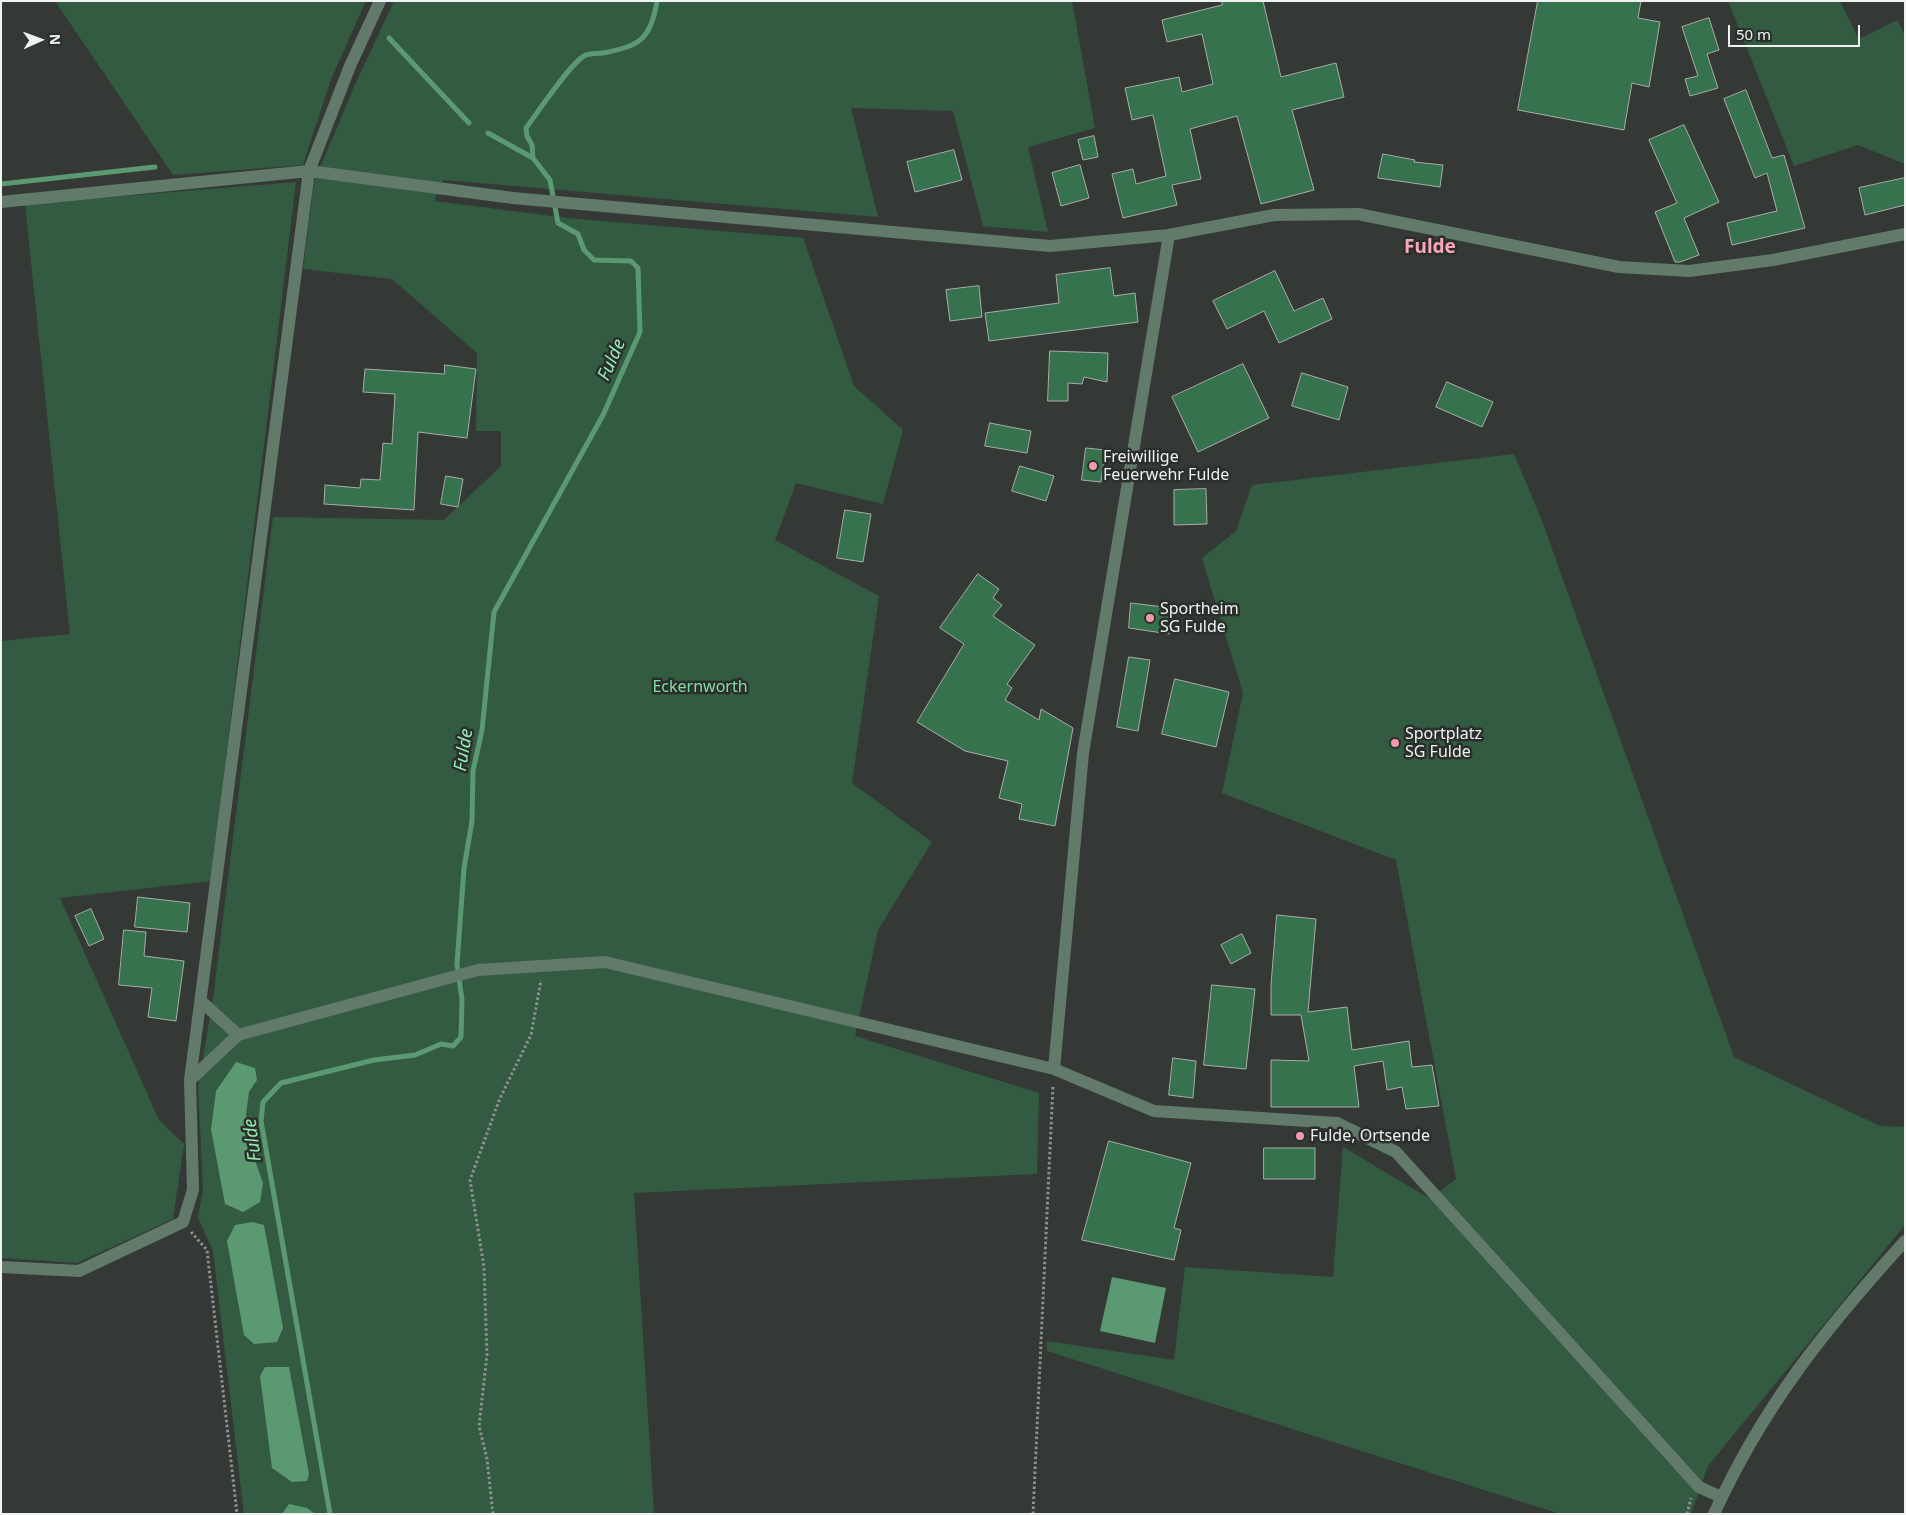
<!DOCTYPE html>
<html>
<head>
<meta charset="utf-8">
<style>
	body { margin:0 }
	#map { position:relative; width:1906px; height:1515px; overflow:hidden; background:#353936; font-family:"Noto Sans",sans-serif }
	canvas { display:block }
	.frame { position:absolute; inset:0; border:2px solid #eff2f0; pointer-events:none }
	.north { position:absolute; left:15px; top:15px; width:50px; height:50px; -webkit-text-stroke:4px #2b2f2c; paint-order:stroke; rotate:88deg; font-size:14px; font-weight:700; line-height:20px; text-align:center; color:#eff2f0 }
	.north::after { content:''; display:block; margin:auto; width:18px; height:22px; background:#eff2f0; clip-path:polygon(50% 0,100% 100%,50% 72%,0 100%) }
	.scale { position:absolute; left:1728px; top:25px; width:132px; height:22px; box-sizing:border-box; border:2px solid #eff2f0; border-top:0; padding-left:6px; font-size:15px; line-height:18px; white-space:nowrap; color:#eff2f0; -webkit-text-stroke:4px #2b2f2c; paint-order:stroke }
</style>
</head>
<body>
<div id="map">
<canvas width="1906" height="1515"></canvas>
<div class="frame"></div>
<div class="north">N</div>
<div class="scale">50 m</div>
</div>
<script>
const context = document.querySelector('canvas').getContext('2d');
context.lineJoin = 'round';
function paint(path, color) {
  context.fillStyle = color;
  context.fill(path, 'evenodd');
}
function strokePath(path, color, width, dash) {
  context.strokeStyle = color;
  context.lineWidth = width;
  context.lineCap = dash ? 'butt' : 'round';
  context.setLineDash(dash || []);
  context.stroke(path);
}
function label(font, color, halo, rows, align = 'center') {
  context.font = font + ' "Noto Sans",sans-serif';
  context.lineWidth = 5;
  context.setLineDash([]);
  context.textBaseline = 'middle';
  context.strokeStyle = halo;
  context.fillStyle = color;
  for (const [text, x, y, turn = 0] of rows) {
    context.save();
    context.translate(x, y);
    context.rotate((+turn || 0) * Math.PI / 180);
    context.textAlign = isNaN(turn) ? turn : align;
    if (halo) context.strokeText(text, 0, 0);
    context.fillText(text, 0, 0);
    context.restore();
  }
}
const green = new Path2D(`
	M 55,1 L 366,1 L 331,79 L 303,165 L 173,175 Z
	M 394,1 L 1072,1 L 1095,128 L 1028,147 L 1048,232 L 983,226 L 953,111 L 851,108 L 878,217 L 443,180 L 434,201 L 567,218 L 803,238 L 854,386 L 903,430 L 883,504 L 796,483 L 775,540 L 879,596 L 852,783 L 932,842 L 878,930 L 855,1036 L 1039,1093 L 1037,1174 L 634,1193 L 654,1514 L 244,1514 L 213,1251 L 198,1218 L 203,1189 L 198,1086 L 213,999 L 273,517 L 444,520 L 501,466 L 501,431 L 476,431 L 477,353 L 392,279 L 303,269 L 314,182 L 354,87 Z
	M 1728,1 L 1840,1 L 1859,39 L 1897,20 L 1905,35 L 1905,164 L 1858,145 L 1794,166 Z
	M 296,182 L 211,881 L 60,898 L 159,1120 L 184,1144 L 173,1219 L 77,1263 L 1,1258 L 1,641 L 70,634 L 25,204 Z
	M 1514,454 L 1542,521 L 1734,1057 L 1880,1126 L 1905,1127 L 1905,1225 L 1708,1466 L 1691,1514 L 1560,1514 L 1047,1351 L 1047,1341 L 1174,1360 L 1185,1267 L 1333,1277 L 1343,1147 L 1430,1199 L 1456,1179 L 1396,860 L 1222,793 L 1243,693 L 1202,558 L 1236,531 L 1252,485 Z`);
const water = new Path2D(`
	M 236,1062 L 255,1068 L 257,1080 L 249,1092 L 246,1114 L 249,1143 L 263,1183 L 260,1202 L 243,1212 L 225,1204 L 211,1129 L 216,1091 Z
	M 252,1222 L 264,1225 L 283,1328 L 277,1342 L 254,1344 L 244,1335 L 227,1241 L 235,1225 Z
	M 1112,1277 L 1166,1288 L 1155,1343 L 1100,1331 Z
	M 265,1367 L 289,1367 L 309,1474 L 307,1481 L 292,1482 L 272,1468 L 260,1376 Z
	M 289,1504 L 307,1508 L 315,1514 L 282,1514 Z`);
const stream = new Path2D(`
	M 389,38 L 469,123
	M 488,133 L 533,158
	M 1,184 L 155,167
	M 330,1514 L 261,1121 L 263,1102 L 281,1083 L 374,1060 L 415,1055 L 441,1044 L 453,1046 L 461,1037 L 462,1000 L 457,964 L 464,868 L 472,821 L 473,771 L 482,730 L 494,612 L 603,415 L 640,332 L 638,268 L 631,261 L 594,260 L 584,250 L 578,234 L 558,223 L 550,180 L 533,158 L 532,145 L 527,136 L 526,128 C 538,112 569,65 584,56 C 588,53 597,54 603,53 C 640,46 651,39 657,1`);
const building = new Path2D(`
	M 1222,1 L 1263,1 L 1281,77 L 1336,63 L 1344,97 L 1292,110 L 1314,190 L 1261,204 L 1237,116 L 1190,129 L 1201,179 L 1172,185 L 1177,205 L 1123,218 L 1112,174 L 1133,169 L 1136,184 L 1166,176 L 1153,115 L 1132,120 L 1125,88 L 1179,77 L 1182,92 L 1213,84 L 1202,34 L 1167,42 L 1162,20 L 1222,5 Z
	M 1538,1 L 1641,1 L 1638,18 L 1660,22 L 1649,87 L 1632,83 L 1624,130 L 1518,110 Z
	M 1709,18 L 1719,50 L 1707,54 L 1718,88 L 1690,96 L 1685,79 L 1698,76 L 1682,27 Z
	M 1746,90 L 1772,158 L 1784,155 L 1805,228 L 1732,245 L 1727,223 L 1777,211 L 1767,173 L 1755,178 L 1724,99 Z
	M 1684,125 L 1719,202 L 1684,218 L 1699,255 L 1680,262 L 1675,262 L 1655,212 L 1677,203 L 1649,140 Z
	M 1094,136 L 1098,157 L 1083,160 L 1078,140 Z
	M 954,150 L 962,180 L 915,192 L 907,162 Z
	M 1383,154 L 1415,160 L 1414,162 L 1443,165 L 1440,187 L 1378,178 Z
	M 1080,165 L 1089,198 L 1061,206 L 1052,173 Z
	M 1905,178 L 1905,205 L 1865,215 L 1859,188 Z
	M 1110,268 L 1114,296 L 1135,293 L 1138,322 L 989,341 L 985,313 L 1059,303 L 1056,275 Z
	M 1275,271 L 1294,311 L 1323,298 L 1332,319 L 1279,343 L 1264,311 L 1227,329 L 1213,301 Z
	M 979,286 L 982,317 L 950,321 L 946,290 Z
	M 1050,351 L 1108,353 L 1107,382 L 1084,377 L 1082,384 L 1068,383 L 1068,401 L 1048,401 Z
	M 1243,364 L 1269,418 L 1198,452 L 1172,397 Z
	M 445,365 L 476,369 L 467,438 L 418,432 L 414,510 L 324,504 L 325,485 L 360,488 L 361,479 L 380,480 L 383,443 L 392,444 L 395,394 L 363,392 L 365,369 L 444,374 Z
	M 1302,373 L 1348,387 L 1339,420 L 1292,406 Z
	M 1447,382 L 1493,402 L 1482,427 L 1436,407 Z
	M 990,423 L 1031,431 L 1027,453 L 985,446 Z
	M 1086,448 L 1105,450 L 1101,482 L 1082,480 Z
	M 1020,466 L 1054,476 L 1046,501 L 1012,491 Z
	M 446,476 L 463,479 L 458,507 L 441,504 Z
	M 1206,489 L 1207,524 L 1174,525 L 1174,490 Z
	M 845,510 L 871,514 L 863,562 L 837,558 Z
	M 978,574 L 999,589 L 993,598 L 1002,605 L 993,616 L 1035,645 L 1007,684 L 1012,688 L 1005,700 L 1039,720 L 1041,709 L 1073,728 L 1055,826 L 1019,819 L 1022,804 L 999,798 L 1008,761 L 965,751 L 917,722 L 964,644 L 940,628 Z
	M 1131,603 L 1172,608 L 1169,634 L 1129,628 Z
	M 1129,657 L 1150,660 L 1138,731 L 1117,727 Z
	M 1175,679 L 1229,692 L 1216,747 L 1162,734 Z
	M 138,897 L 190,903 L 187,932 L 135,927 Z
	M 91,909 L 104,939 L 89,946 L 75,916 Z
	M 1277,915 L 1316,919 L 1308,1012 L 1347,1007 L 1352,1050 L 1409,1041 L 1412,1067 L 1432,1065 L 1439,1106 L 1406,1109 L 1402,1087 L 1387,1090 L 1383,1061 L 1354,1066 L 1359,1107 L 1271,1107 L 1271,1060 L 1309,1061 L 1301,1015 L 1271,1015 L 1271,985 Z
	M 124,930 L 146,932 L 144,956 L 184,961 L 176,1021 L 148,1017 L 152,988 L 119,985 Z
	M 1242,934 L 1251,953 L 1231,964 L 1221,945 Z
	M 1212,985 L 1255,989 L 1246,1069 L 1204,1065 Z
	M 1173,1058 L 1196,1061 L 1193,1098 L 1169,1095 Z
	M 1109,1141 L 1191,1163 L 1174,1228 L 1181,1230 L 1174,1260 L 1082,1240 Z
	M 1264,1148 L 1315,1148 L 1315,1179 L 1264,1179 Z`);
const path = new Path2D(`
	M 191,1232 L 207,1250 L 237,1514
	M 493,1514 L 487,1459 L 479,1426 L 487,1355 L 484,1267 L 470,1180 L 500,1098 L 531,1035 L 541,980
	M 1033,1514 L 1053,1085
	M 1687,1514 L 1691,1498`);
const minor = new Path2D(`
	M 1,202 L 309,171 L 513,198 L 1050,246 L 1169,235 L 1274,215 L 1358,214 L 1619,267 L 1689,271 L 1773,260 L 1905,234
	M 201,1001 L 238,1035
	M 1054,1069 L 1083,753 L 1169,235
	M 190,1080 L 238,1035 L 478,970 L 605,962 L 1054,1069 L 1154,1111 L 1337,1123 L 1396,1152 L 1699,1487 L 1721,1497
	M 1,1267 L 79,1271 L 183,1222 L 193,1190 L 190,1080 L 309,171 L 350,66 L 380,1
	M 1714,1514 C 1763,1406 1826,1328 1905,1241`);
const markers = [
	[1093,466,5,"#f29aae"],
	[1150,618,5,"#f29aae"],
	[1395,743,5,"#f29aae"],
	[1300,1136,5,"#f29aae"]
];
const poiNames = [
	["Freiwillige",1103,457],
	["Feuerwehr Fulde",1103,475],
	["Sportheim",1160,609],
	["SG Fulde",1160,627],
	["Sportplatz",1405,734],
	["SG Fulde",1405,752],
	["Fulde, Ortsende",1310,1136]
];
const parkNames = [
	["Eckernworth",700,687]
];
const waterNames = [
	["Fulde",612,360,-66],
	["Fulde",464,750,-81],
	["Fulde",253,1140,-97]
];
const quarterNames = [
	["Fulde",1430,248]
];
paint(green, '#335b42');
paint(water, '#5b9972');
strokePath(stream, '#5b9972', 5);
paint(building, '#35724d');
strokePath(building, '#a9adaa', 1);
strokePath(path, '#8e928f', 3, [2.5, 2.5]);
strokePath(minor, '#617a69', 12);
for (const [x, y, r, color] of markers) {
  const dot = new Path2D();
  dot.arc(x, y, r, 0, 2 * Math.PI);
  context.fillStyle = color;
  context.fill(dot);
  strokePath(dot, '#2b2f2c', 2);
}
label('16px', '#eff2f0', '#2b2f2c', poiNames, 'left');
label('16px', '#83dca4', '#2b2f2c', parkNames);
label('italic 18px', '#94edb4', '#2b2f2c', waterNames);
label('bold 19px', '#f9a6b8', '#2b2f2c', quarterNames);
</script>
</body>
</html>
